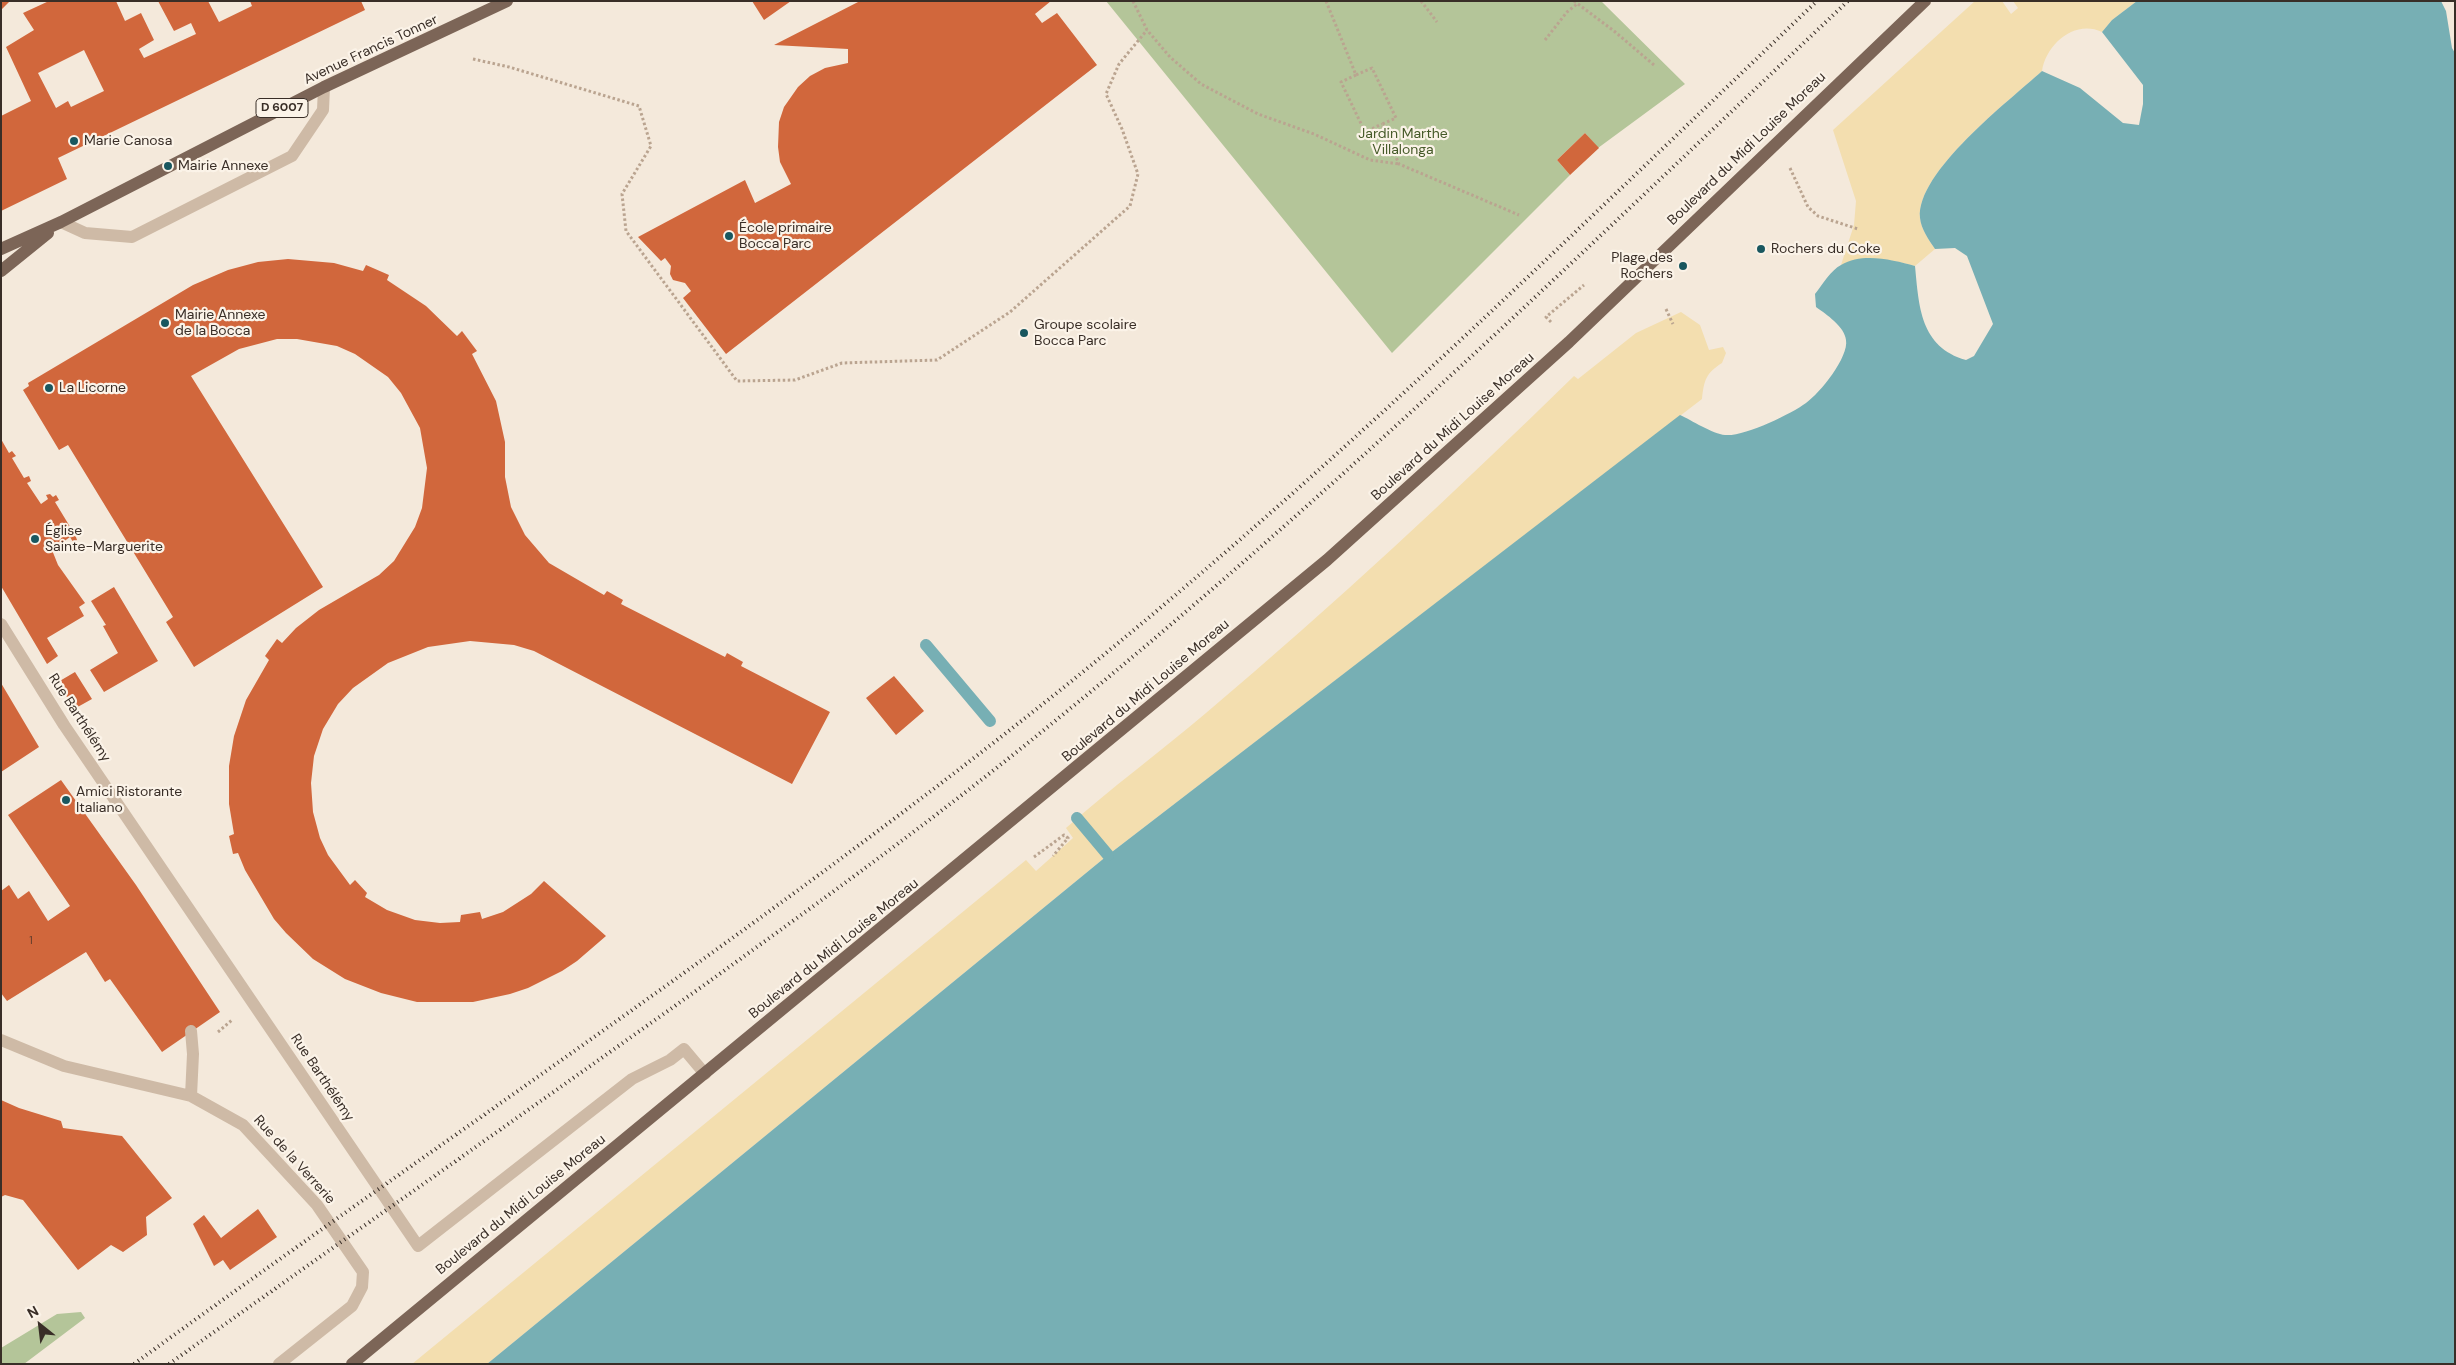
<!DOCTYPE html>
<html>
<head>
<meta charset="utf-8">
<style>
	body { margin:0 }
	#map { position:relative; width:2456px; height:1365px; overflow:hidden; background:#f4e9db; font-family:"DM Sans",sans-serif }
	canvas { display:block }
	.frame { position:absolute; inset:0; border:2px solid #392e27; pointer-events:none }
	.north { position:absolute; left:15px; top:1300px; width:50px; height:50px; -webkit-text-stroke:4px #fbf3e8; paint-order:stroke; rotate:331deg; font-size:14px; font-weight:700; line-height:20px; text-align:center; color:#392e27 }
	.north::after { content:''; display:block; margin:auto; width:18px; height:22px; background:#392e27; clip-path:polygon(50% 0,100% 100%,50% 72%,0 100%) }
</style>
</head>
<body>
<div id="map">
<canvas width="2456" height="1365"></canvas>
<div class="frame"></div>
<div class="north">N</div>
</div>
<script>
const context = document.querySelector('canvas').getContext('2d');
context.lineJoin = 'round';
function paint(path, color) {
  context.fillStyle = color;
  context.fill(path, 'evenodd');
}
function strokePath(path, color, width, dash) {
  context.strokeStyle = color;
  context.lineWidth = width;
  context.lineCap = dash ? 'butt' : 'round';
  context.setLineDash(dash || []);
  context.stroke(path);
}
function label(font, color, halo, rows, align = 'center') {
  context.font = font + ' "DM Sans",sans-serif';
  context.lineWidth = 4.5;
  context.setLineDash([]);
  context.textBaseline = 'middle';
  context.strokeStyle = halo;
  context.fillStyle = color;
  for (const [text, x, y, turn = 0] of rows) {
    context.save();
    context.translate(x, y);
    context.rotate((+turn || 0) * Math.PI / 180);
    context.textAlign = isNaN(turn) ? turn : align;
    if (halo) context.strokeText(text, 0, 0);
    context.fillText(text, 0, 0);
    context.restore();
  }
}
const green = new Path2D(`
	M 1106,1 L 1601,1 L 1685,84 L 1598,148 L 1585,133 L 1557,160 L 1570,175 L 1392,353 Z
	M 81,1312 L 85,1318 L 24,1364 L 1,1364 L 1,1348 L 57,1314 Z`);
const sand = new Path2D(`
	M 1975,1 L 2002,1 L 2011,14 L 2018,8 L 2013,1 L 2137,1 L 2112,20 L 2102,32 C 2075,19 2046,44 2042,71 C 2009,101 1916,172 1920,218 C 1921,229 1929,240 1935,249 L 1915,266 C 1886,258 1870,257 1841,265 L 1854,225 L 1856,201 L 1833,130 Z
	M 1681,312 L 1700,325 L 1709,350 L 1723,347 L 1726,353 L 1722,363 C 1706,373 1704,380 1702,399 L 1108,855 L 487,1364 L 412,1364 L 1026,860 L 1036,871 L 1073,838 L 1066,828 C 1111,788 1160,752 1206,713 C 1333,606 1455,492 1574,376 L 1578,379 L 1636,333 Z`);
const water = new Path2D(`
	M 2137,1 L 2441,1 L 2446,11 L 2452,48 L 2455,53 L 2455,1364 L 487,1364 L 1108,855 L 1680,415 C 1691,420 1713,434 1725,435 C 1744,437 1791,414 1806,403 C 1820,393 1849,357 1846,340 C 1845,327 1826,314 1816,307 L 1815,294 C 1822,285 1831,270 1841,265 C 1863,252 1893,260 1915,266 C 1919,306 1920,347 1966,360 L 1974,356 L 1993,324 L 1967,256 L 1955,248 L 1935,249 C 1929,240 1921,229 1920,218 C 1916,172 2009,101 2042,71 L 2080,88 L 2123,123 L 2139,125 L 2143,104 L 2143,85 L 2102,32 L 2112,20 Z`);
const stream = new Path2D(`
	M 926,645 L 990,721
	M 1077,818 L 1108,855`);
const building = new Path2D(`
	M 1,1 L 10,1 L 1,10 Z
	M 49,1 L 116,1 L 125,21 L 141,13 L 154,40 L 139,49 L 144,58 L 196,34 L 191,23 L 174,31 L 158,1 L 208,1 L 219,22 L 252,6 L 250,1 L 361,1 L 365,10 L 58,158 L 67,179 L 1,211 L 1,116 L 31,101 L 6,47 L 34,30 L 23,13 ZM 84,50 L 104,91 L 71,107 L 68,101 L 56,108 L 38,73 Z
	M 752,1 L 791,1 L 764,20 Z
	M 860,1 L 1051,1 L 1035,14 L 1042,23 L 1057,13 L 1097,65 L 726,354 L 683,298 L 691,291 L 685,283 L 673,280 L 670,274 L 671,266 L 665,258 L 661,261 L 638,237 L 745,180 L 755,203 L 791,184 L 780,162 L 778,147 L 779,122 L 784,107 L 798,87 L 810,76 L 825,68 L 848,63 L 848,49 L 774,45 Z
	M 1585,133 L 1599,148 L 1570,175 L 1557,160 Z
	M 288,259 L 334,263 L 363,271 L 366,265 L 389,275 L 387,280 L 426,306 L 457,336 L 462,331 L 477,351 L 472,354 L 496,401 L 505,442 L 505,477 L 511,507 L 525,535 L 549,563 L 604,595 L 607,591 L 623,600 L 621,604 L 725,657 L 727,653 L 743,662 L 741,666 L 830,712 L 792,784 L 534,651 L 514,645 L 470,641 L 428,647 L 388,663 L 353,688 L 338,704 L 323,729 L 314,756 L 311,783 L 313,812 L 320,838 L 328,855 L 350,885 L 355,880 L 367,893 L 365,897 L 387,910 L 415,920 L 440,923 L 460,922 L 461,915 L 480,912 L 482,919 L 503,912 L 531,894 L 544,881 L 606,936 L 577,961 L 562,971 L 528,988 L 510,994 L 473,1002 L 417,1002 L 381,993 L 345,979 L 313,959 L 286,933 L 274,919 L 245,870 L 238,853 L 233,854 L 229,836 L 234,834 L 229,804 L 229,766 L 234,736 L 246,700 L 269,660 L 265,656 L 277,639 L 282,643 L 296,628 L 319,610 L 379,575 L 394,561 L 415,527 L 422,508 L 427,468 L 420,428 L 401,393 L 388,377 L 355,354 L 337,346 L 297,339 L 277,339 L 239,349 L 191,376 L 323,587 L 194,667 L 166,622 L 173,617 L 68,445 L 59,450 L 23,390 L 29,386 L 28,383 L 193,285 L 228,270 L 258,262 Z
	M 1,439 L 9,453 L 12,451 L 16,456 L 12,458 L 24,478 L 29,476 L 31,481 L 27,483 L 41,504 L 48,499 L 46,495 L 50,494 L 53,497 L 56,495 L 59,500 L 55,502 L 72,530 L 76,528 L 78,533 L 75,534 L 77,540 L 73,542 L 70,537 L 52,550 L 58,565 L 85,603 L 79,607 L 84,616 L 47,638 L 58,656 L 47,664 L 1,586 Z
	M 114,587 L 158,661 L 104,692 L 90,670 L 118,653 L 103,626 L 106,625 L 91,601 Z
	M 75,672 L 92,699 L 74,709 L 58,682 Z
	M 894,676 L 924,711 L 896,735 L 866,698 Z
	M 1,683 L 39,747 L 1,772 Z
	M 61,780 L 136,885 L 220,1012 L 162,1052 L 110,979 L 105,982 L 86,952 L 7,1001 L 1,993 L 1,891 L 9,885 L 18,899 L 29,891 L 48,921 L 70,906 L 8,815 Z
	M 1,1100 L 19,1108 L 61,1121 L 63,1128 L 122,1136 L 172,1198 L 146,1217 L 147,1235 L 123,1252 L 111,1245 L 78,1270 L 23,1200 L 5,1195 L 1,1197 Z
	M 258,1209 L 277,1237 L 230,1270 L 223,1260 L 214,1266 L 193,1224 L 204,1215 L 221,1238 Z`);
const path = new Path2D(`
	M 1133,1 L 1147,30 L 1170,57 L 1201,84 L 1258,114 L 1314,134 L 1370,160 L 1399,164
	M 1326,1 L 1356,75 L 1372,68 L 1396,118 L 1382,124 L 1399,164 L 1519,215
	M 1421,1 L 1437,22
	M 1574,1 L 1614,31 L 1654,65
	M 1545,40 L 1567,12 L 1577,4
	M 473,59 L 509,67 L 639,106 L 651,146 L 622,194 L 626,231 L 737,381 L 795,380 L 842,363 L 937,360 L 1010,312 L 1130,206 L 1138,174 L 1122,129 L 1106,94 L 1119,64 L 1147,30
	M 1356,75 L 1341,82 L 1365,132 L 1382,124
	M 1790,168 L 1808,207 L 1818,216 L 1858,229
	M 1666,309 L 1673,324
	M 1551,322 L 1546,317 L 1584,285
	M 1034,857 L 1064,835 L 1068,838 L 1053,856
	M 218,1032 L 232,1020`);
const minor = new Path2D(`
	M 61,222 L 85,233 L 132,237 L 292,156 L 323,110 L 324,87
	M 1,624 L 64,725 L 418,1246 L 632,1079 L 670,1060 L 684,1049 L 705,1074
	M 1,1040 L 64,1066 L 191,1096 L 243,1125 L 317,1205 L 363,1272 L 362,1287 L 352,1306 L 279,1364
	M 191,1096 L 193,1054 L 191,1031`);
const major = new Path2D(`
	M 1,249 L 61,222 L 324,87 L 507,1
	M 1,271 L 48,233
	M 352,1364 L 1327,560 L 1569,342 L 1925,1`);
const rail = new Path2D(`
	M 134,1364 C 433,1146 743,941 1034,711 C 1310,493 1562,244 1817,1
	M 169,1364 C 343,1240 519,1117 693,993 C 814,906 935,819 1050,725 C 1329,499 1587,248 1848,1`);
const markers = [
	[74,141,5,"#19575f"],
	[168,166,5,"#19575f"],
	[729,236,5,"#19575f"],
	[1761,249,5,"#19575f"],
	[1683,266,5,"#19575f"],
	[165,323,5,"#19575f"],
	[1024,333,5,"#19575f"],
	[49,388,5,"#19575f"],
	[35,539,5,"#19575f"],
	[66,800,5,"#19575f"]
];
const numberNames = [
	["1",31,941]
];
const shields = [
	[282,108,52]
];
const shieldNames = [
	["D 6007",282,108]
];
const streetNames = [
	["Avenue Francis Tonner",371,50,-25],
	["Boulevard du Midi Louise Moreau",1747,149,-44],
	["Boulevard du Midi Louise Moreau",1453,427,-42],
	["Boulevard du Midi Louise Moreau",1146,691,-40],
	["Rue Barthélémy",79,718,57],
	["Boulevard du Midi Louise Moreau",834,949,-39],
	["Rue Barthélémy",322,1078,56],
	["Rue de la Verrerie",294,1160,48],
	["Boulevard du Midi Louise Moreau",521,1205,-39]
];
const parkNames = [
	["Jardin Marthe",1403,134],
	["Villalonga",1403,150]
];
const poiNames = [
	["Marie Canosa",84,141],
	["Mairie Annexe",178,166],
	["École primaire",739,228],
	["Bocca Parc",739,244],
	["Rochers du Coke",1771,249],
	["Plage des",1673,258,"right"],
	["Rochers",1673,274,"right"],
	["Mairie Annexe",175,315],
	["de la Bocca",175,331],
	["Groupe scolaire",1034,325],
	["Bocca Parc",1034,341],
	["La Licorne",59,388],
	["Église",45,531],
	["Sainte-Marguerite",45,547],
	["Amici Ristorante",76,792],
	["Italiano",76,808]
];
paint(green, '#b4c599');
paint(sand, '#f3deaf');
paint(water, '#77afb4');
strokePath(stream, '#77afb4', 12);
paint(building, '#d1673c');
strokePath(path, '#baa490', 3, [2.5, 2.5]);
strokePath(minor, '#cebaa6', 12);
strokePath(major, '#7c6557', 12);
strokePath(rail, '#392e27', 4, [1, 4]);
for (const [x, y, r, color] of markers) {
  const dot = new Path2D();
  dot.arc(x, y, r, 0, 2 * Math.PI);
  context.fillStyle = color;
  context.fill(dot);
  strokePath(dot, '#fbf3e8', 2);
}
label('11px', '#5f3c2c', null, numberNames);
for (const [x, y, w] of shields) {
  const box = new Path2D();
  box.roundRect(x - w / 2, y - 9.5, w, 19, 4);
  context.fillStyle = '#fbf3e8';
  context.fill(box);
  strokePath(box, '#392e27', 1);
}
label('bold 12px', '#392e27', null, shieldNames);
label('14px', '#392e27', '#fbf3e8', streetNames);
label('14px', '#465a29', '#fbf3e8', parkNames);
label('14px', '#392e27', '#fbf3e8', poiNames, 'left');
</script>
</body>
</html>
